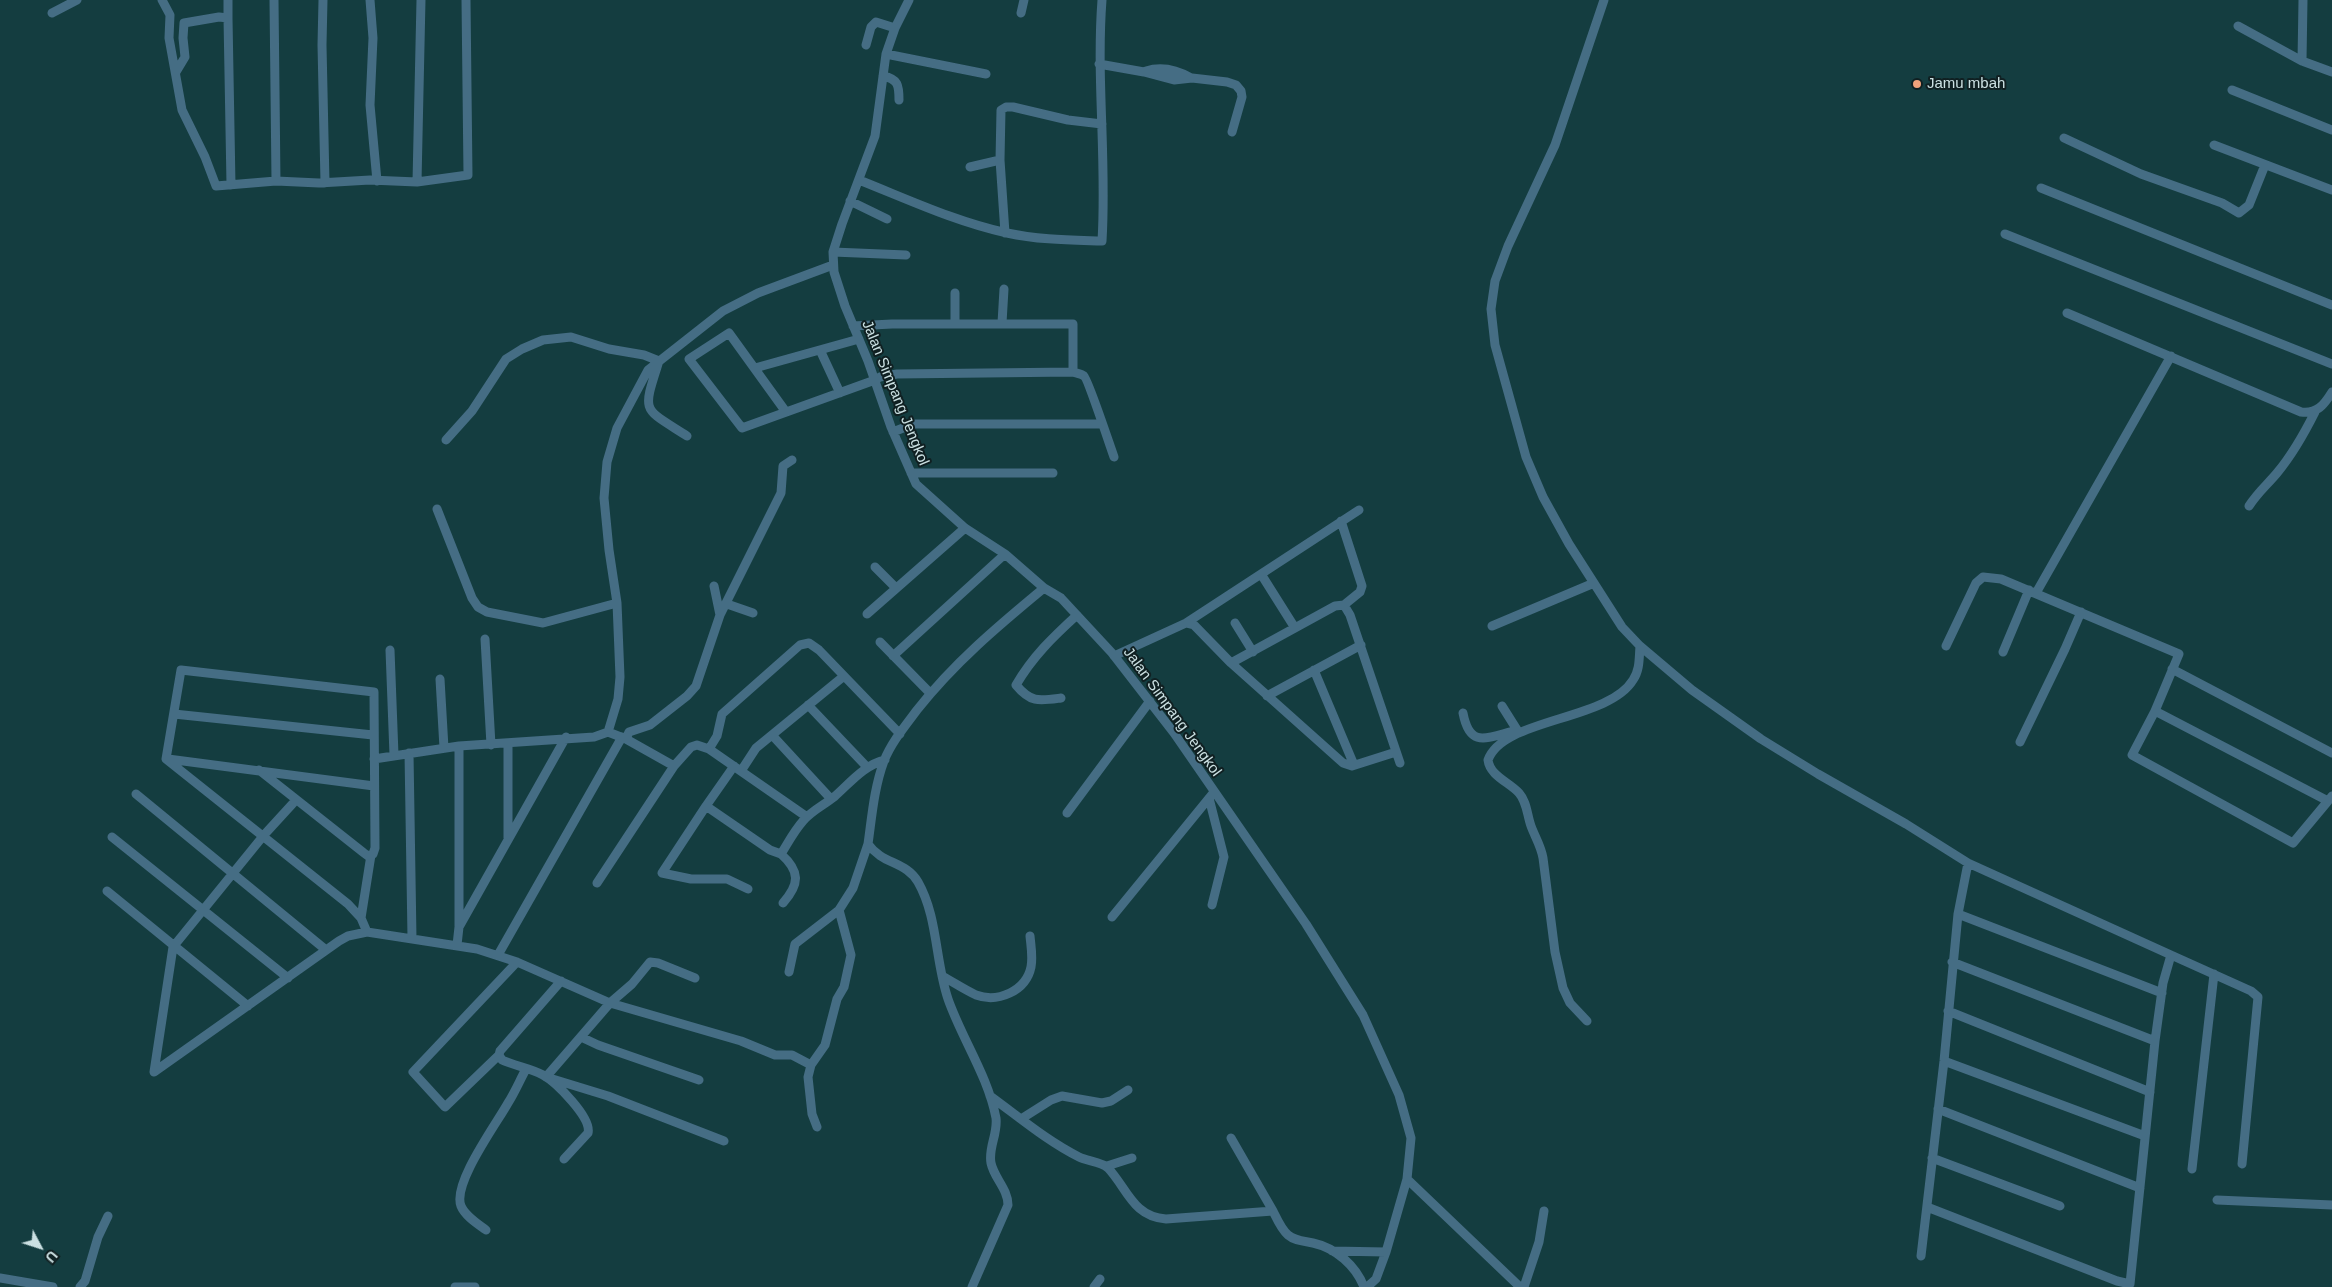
<!DOCTYPE html>
<html>
<head>
<meta charset="utf-8">
<style>
	body { margin:0 }
	#map { position:relative; width:2332px; height:1287px; overflow:hidden; background:#143d40; font-family:Helvetica,sans-serif }
	canvas { display:block }
	.north { position:absolute; left:15px; top:1222px; width:50px; height:50px; -webkit-text-stroke:4px #102022; paint-order:stroke; rotate:130deg; font-size:14px; font-weight:700; line-height:20px; text-align:center; color:#cbe0e2 }
	.north::after { content:''; display:block; margin:auto; width:18px; height:22px; background:#cbe0e2; clip-path:polygon(50% 0,100% 100%,50% 72%,0 100%) }
</style>
</head>
<body>
<div id="map">
<canvas width="2332" height="1287"></canvas>
<div class="north">U</div>
</div>
<script>
const context = document.querySelector('canvas').getContext('2d');
context.lineJoin = 'round';
function strokePath(path, color, width, dash) {
  context.strokeStyle = color;
  context.lineWidth = width;
  context.lineCap = dash ? 'butt' : 'round';
  context.setLineDash(dash || []);
  context.stroke(path);
}
function label(font, color, halo, rows, align = 'center') {
  context.font = font + ' Helvetica,sans-serif';
  context.lineWidth = 4;
  context.setLineDash([]);
  context.textBaseline = 'middle';
  context.strokeStyle = halo;
  context.fillStyle = color;
  for (const [text, x, y, turn = 0] of rows) {
    context.save();
    context.translate(x, y);
    context.rotate((+turn || 0) * Math.PI / 180);
    context.textAlign = isNaN(turn) ? turn : align;
    if (halo) context.strokeText(text, 0, 0);
    context.fillText(text, 0, 0);
    context.restore();
  }
}
const minor = new Path2D(`
	M 162,0 L 170,15 L 169,38 L 182,110 L 205,157 L 216,186 L 276,181 L 319,183 L 370,180 L 417,182 L 468,175 L 466,0
	M 274,0 L 276,181
	M 323,0 L 322,45 L 325,183
	M 370,0 L 373,38 L 370,105 L 377,181
	M 909,0 L 895,28 L 886,54 L 875,136 L 842,224 L 833,252 L 834,272 L 845,306 L 868,361 L 891,427 L 916,484 L 965,528 L 1005,554 L 1044,588 L 1061,598 L 1112,653 L 1174,733 L 1306,924 L 1363,1015 L 1399,1095 L 1411,1138 L 1407,1179 L 1386,1252 L 1376,1279 L 1367,1287
	M 1604,0 L 1555,145 L 1508,246 L 1495,281 L 1491,309 L 1495,345 L 1526,457 L 1543,497 L 1569,544 L 1622,627 L 1640,646 L 1692,690 L 1761,739 L 1818,774 L 1906,824 L 1968,863 L 1958,914 L 1944,1061 L 1921,1256
	M 52,13 L 77,0
	M 1021,13 L 1024,0
	M 228,18 L 231,185
	M 2238,26 L 2302,61 L 2332,72
	M 866,45 L 871,27 L 876,22 L 895,28
	M 886,54 L 986,74
	M 2302,61 L 2303,0
	M 1099,64 L 1144,72 L 1174,80 L 1192,78 L 1227,82 L 1236,85 L 1241,91 L 1242,97 L 1232,132
	M 1146,71 C 1162,66 1177,70 1191,78
	M 176,72 L 185,57 L 183,38 L 184,23 L 219,17 L 228,18 L 228,0
	M 883,76 C 898,79 899,85 899,100
	M 2232,90 L 2332,130
	M 2064,138 L 2141,174 L 2222,203 L 2239,213 L 2249,205 L 2265,165
	M 2214,145 L 2332,190
	M 970,167 L 1000,160
	M 859,180 C 907,199 956,222 1007,233 C 1039,240 1070,240 1102,241 C 1107,160 1096,80 1102,0
	M 417,182 L 421,0
	M 2041,188 L 2332,305
	M 850,201 L 887,219
	M 1005,233 L 1000,160 L 1001,110 L 1006,107 L 1013,107 L 1068,120 L 1102,124
	M 2005,234 L 2332,364
	M 833,252 L 906,255
	M 2067,313 L 2301,412 C 2317,414 2324,405 2332,392
	M 1002,323 L 1004,289
	M 955,324 L 955,293
	M 820,350 L 840,393
	M 659,361 C 642,414 642,407 687,436
	M 755,368 L 859,339
	M 1073,372 C 1076,373 1082,374 1084,376 C 1088,379 1110,446 1114,457
	M 786,412 L 729,333 L 689,359 L 742,428 L 875,380 L 880,377 L 897,374 L 1073,372 L 1073,324 L 892,324 L 853,326
	M 893,432 L 913,424 L 1101,424
	M 446,440 L 472,411 L 506,359 L 522,349 L 543,340 L 571,337 L 609,349 L 644,355 L 659,361
	M 911,473 L 1053,473
	M 2249,506 C 2258,492 2267,485 2277,473 C 2292,455 2305,432 2315,412
	M 437,509 L 472,598 L 478,607 L 487,612 L 543,623 L 617,603
	M 1341,521 L 1362,586 L 1360,592 L 1344,605
	M 875,567 L 896,588
	M 1261,574 L 1295,628
	M 714,586 L 720,615
	M 2036,593 L 2171,356
	M 727,604 L 753,613
	M 867,614 L 965,528
	M 1186,623 L 1359,510
	M 1235,623 L 1253,652
	M 1492,626 L 1594,583
	M 485,639 L 491,745
	M 880,642 L 930,693
	M 1946,646 L 1976,583 L 1983,577 L 2001,579 L 2179,654 L 2155,711 L 2328,801 L 2332,796
	M 390,650 L 394,755
	M 2003,652 L 2029,590
	M 893,656 L 1005,554
	M 1114,656 L 1186,623 L 1194,625 L 1231,663 L 1343,763 L 1352,766 L 1396,752
	M 1231,663 L 1335,606 L 1344,605 L 1350,615 L 1400,763
	M 2172,669 L 2332,753
	M 1314,670 L 1354,765
	M 440,679 L 444,748
	M 1267,696 L 1361,645
	M 1061,698 C 1039,701 1031,703 1016,685 C 1033,656 1053,637 1077,615
	M 808,705 L 867,767
	M 1502,706 L 1519,733
	M 2155,711 L 2132,755 L 2293,843 L 2328,801
	M 1463,713 C 1470,750 1488,737 1517,730
	M 174,714 L 373,735
	M 608,732 L 618,699 L 620,677 L 617,603 L 609,550 L 604,498 L 607,462 L 617,428 L 648,370 L 723,311 L 758,293 L 833,265
	M 772,735 L 831,799
	M 626,739 L 629,732 L 650,725 L 687,696 L 696,686 L 720,615 L 781,493 L 783,466 L 792,460
	M 2020,742 L 2065,649 L 2081,612
	M 709,749 L 717,736 L 722,714 L 800,645 L 809,643 L 819,650 L 900,734
	M 409,753 L 412,938
	M 166,759 L 181,670 L 374,692 L 375,848 L 373,854 L 368,856 L 364,853 L 259,770
	M 166,759 L 348,904 L 361,918 L 367,932
	M 168,759 L 374,786
	M 374,759 L 459,746 L 594,737 L 608,732 L 626,739 L 674,766
	M 734,766 L 706,806 L 770,850 L 781,854
	M 741,771 L 756,748 L 844,676
	M 136,794 L 326,950
	M 1209,798 L 1224,857 L 1212,905
	M 706,806 L 662,873 L 691,879 L 727,879 L 748,889
	M 1067,813 L 1150,701
	M 112,837 L 288,978
	M 508,838 L 508,743
	M 597,883 L 674,766 L 691,747 L 697,745 L 709,749 L 807,817
	M 107,891 L 248,1006
	M 783,903 C 800,884 800,871 781,854 C 788,843 794,831 803,821 C 811,811 824,805 834,797 C 850,783 864,765 885,760
	M 1958,914 L 2162,993
	M 1112,917 L 1214,792
	M 361,918 L 371,855
	M 459,926 L 459,746
	M 457,945 L 459,927 L 566,737
	M 498,955 L 622,737
	M 2171,955 L 2251,991 L 2258,997 L 2242,1164
	M 1952,962 L 2155,1041
	M 789,972 L 795,944 L 839,910
	M 942,976 C 953,982 965,990 976,995 C 998,1003 1026,991 1031,967 C 1033,957 1031,947 1030,936
	M 695,978 L 658,963 L 650,962 L 632,984 L 610,1003 L 546,1077 L 608,1096 L 724,1141
	M 561,981 L 500,1051 L 499,1055 L 502,1060 C 515,1066 530,1068 543,1075 C 556,1082 592,1118 588,1133 L 564,1159
	M 1948,1011 L 2150,1092
	M 1587,1021 L 1570,1003 L 1563,988 L 1555,952 L 1543,858 C 1541,846 1535,837 1531,826 C 1527,815 1527,802 1519,793 C 1509,782 1490,776 1488,760 C 1503,718 1608,721 1633,680 C 1640,670 1639,658 1640,646
	M 581,1037 L 598,1045 L 699,1080
	M 499,1055 L 445,1107 L 413,1072 L 517,962
	M 1944,1061 L 2145,1136
	M 154,1072 L 339,941 L 348,936 L 367,932 L 477,949 L 517,962 L 610,1003 L 741,1041 L 775,1055 L 792,1055 L 811,1065
	M 154,1072 L 173,947 L 264,835 L 296,800
	M 990,1096 C 1019,1117 1047,1141 1079,1157 C 1087,1161 1102,1162 1108,1168 C 1127,1188 1133,1217 1166,1219 L 1273,1211 C 1277,1219 1281,1229 1288,1235 C 1295,1241 1304,1241 1313,1243 C 1336,1248 1356,1266 1364,1287
	M 1938,1109 L 2140,1188
	M 1021,1119 L 1051,1100 L 1062,1096 L 1102,1103 L 1111,1101 L 1128,1090
	M 817,1127 L 812,1114 L 808,1077 L 811,1065 L 825,1045 L 837,999 L 844,987 L 851,955 L 839,910 L 853,888 L 868,844
	M 1231,1138 L 1273,1211
	M 1932,1158 L 2060,1206
	M 1107,1166 L 1132,1158
	M 2192,1169 L 2214,974
	M 1407,1179 L 1520,1287
	M 2217,1200 L 2332,1205
	M 1927,1207 L 2117,1281 L 2130,1284 L 2155,1041 L 2163,983 L 2171,955 L 1968,863
	M 486,1230 C 478,1224 465,1216 461,1206 C 452,1184 497,1123 508,1103 C 515,1092 520,1080 526,1069
	M 1332,1251 L 1386,1252
	M 0,1278 L 53,1287
	M 80,1287 L 85,1281 L 98,1237 L 108,1216
	M 455,1287 L 475,1287
	M 972,1287 L 1008,1205 C 1008,1189 994,1178 991,1163 C 988,1148 998,1134 996,1118 C 988,1076 962,1039 948,999 C 935,961 938,917 918,882 C 906,861 883,865 868,844 C 872,816 874,788 884,761 C 891,743 905,726 917,710 C 954,663 998,626 1044,588
	M 1094,1287 L 1100,1279
	M 1524,1287 L 1539,1242 L 1544,1211`);
const markers = [
	[1917,84,5,"#f1a27b"]
];
const poiNames = [
	["Jamu mbah",1927,84]
];
const streetNames = [
	["Jalan Simpang Jengkol",895,393,68],
	["Jalan Simpang Jengkol",1172,712,54]
];
strokePath(minor, '#456d84', 9);
for (const [x, y, r, color] of markers) {
  const dot = new Path2D();
  dot.arc(x, y, r, 0, 2 * Math.PI);
  context.fillStyle = color;
  context.fill(dot);
  strokePath(dot, '#102022', 2);
}
label('15px', '#cbe0e2', '#102022', poiNames, 'left');
label('15px', '#cbe0e2', '#102022', streetNames);
</script>
</body>
</html>
